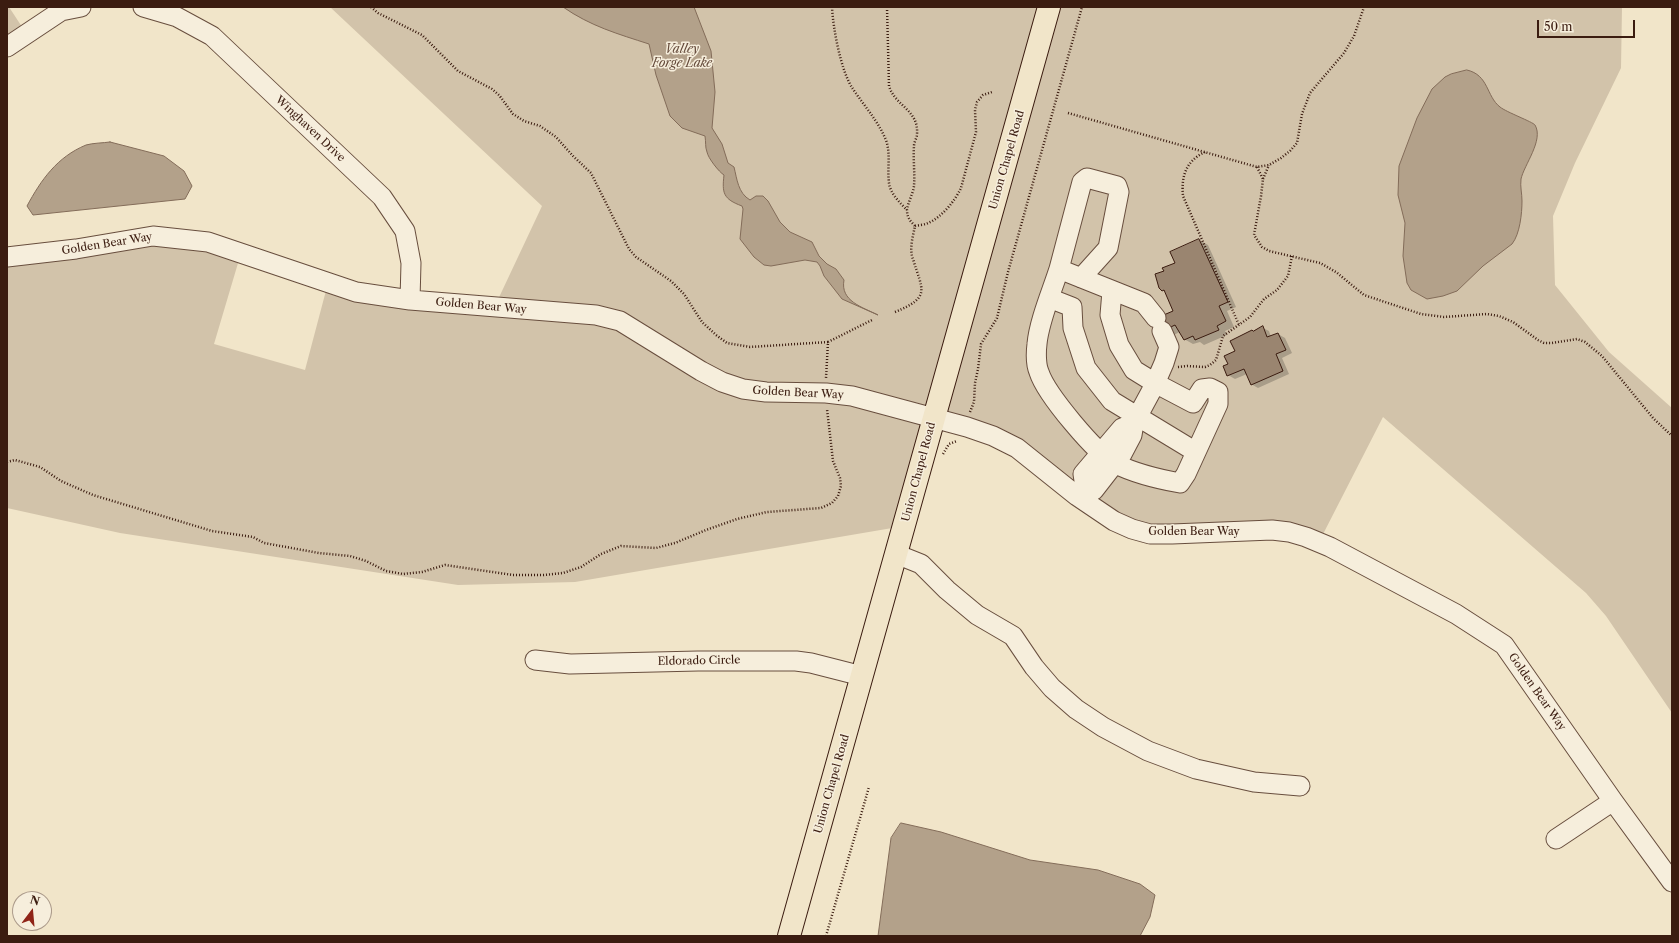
<!DOCTYPE html>
<html>
<head>
<meta charset="utf-8">
<style>
	body { margin:0 }
	#map { position:relative; width:1679px; height:943px; overflow:hidden; background:#f1e5c9; font-family:"Libre Caslon Text",serif }
	canvas { display:block }
	.frame { position:absolute; inset:0; border:8px solid #3b1c10; pointer-events:none }
	.north { position:absolute; left:12px; top:891px; width:40px; height:40px; box-sizing:border-box; background:#f6eedc; border:1px solid #ab9a8a; border-radius:50%; rotate:16deg; font-size:11px; font-weight:700; line-height:16px; text-align:center; color:#3b1c10 }
	.north::after { content:''; display:block; margin:auto; width:14px; height:18px; background:#8f2418; clip-path:polygon(50% 0,100% 100%,50% 72%,0 100%) }
	.scale { position:absolute; left:1537px; top:20px; width:98px; height:18px; box-sizing:border-box; border:2px solid #3b1c10; border-top:0; padding-left:5px; font-size:12px; line-height:14px; white-space:nowrap; color:#3b1c10; -webkit-text-stroke:3px #f6eedc; paint-order:stroke }
</style>
</head>
<body>
<div id="map">
<canvas width="1679" height="943"></canvas>
<div class="frame"></div>
<div class="north">N</div>
<div class="scale">50 m</div>
</div>
<script>
const context = document.querySelector('canvas').getContext('2d');
context.lineJoin = 'round';
function paint(path, color) {
  context.fillStyle = color;
  context.fill(path, 'evenodd');
}
function strokePath(path, color, width, dash) {
  context.strokeStyle = color;
  context.lineWidth = width;
  context.lineCap = dash ? 'butt' : 'round';
  context.setLineDash(dash || []);
  context.stroke(path);
}
function label(font, color, halo, rows, align = 'center') {
  context.font = font + ' "Libre Caslon Text",serif';
  context.lineWidth = 3;
  context.setLineDash([]);
  context.textBaseline = 'middle';
  context.strokeStyle = halo;
  context.fillStyle = color;
  for (const [text, x, y, turn = 0] of rows) {
    context.save();
    context.translate(x, y);
    context.rotate((+turn || 0) * Math.PI / 180);
    context.textAlign = isNaN(turn) ? turn : align;
    if (halo) context.strokeText(text, 0, 0);
    context.fillText(text, 0, 0);
    context.restore();
  }
}
const green = new Path2D(`
	M 7,7 L 9,7 L 26,33 L 7,47 Z
	M 330,7 L 1622,7 L 1621,68 L 1575,163 L 1553,216 L 1555,285 L 1609,352 L 1672,408 L 1672,713 L 1606,616 L 1586,593 L 1383,417 L 1319,542 L 1306,537 L 1150,534 L 1032,459 L 934,418 L 904,526 L 575,582 L 458,585 L 120,533 L 7,508 L 7,257 L 153,236 L 241,253 L 214,344 L 305,370 L 328,283 L 494,308 L 542,206 Z`);
const water = new Path2D(`
	M 563,7 L 694,7 L 711,51 L 715,92 L 712,128 L 722,144 L 728,163 L 734,167 C 737,179 738,193 750,200 L 756,196 L 763,196 L 768,201 L 780,222 L 790,232 L 812,242 L 819,256 L 827,264 L 836,269 L 844,280 C 840,301 862,307 878,315 L 842,299 L 824,276 L 820,266 L 817,262 L 805,260 L 771,266 L 764,265 L 754,257 L 740,239 L 743,209 L 742,206 C 723,199 722,193 724,175 C 719,172 708,158 707,152 C 705,147 706,142 705,136 L 682,128 L 670,116 L 656,75 L 649,44 C 618,34 590,26 563,7 Z
	M 1467,70 C 1489,75 1486,96 1500,107 C 1506,112 1533,122 1535,125 C 1544,140 1524,165 1521,179 C 1520,187 1522,193 1522,201 C 1522,213 1520,234 1512,244 L 1483,266 L 1457,291 L 1443,296 L 1427,299 L 1411,290 L 1407,283 L 1403,256 L 1405,223 L 1398,195 L 1399,166 L 1417,118 L 1432,89 L 1445,77 L 1451,74 Z
	M 110,142 L 164,156 L 184,171 L 192,186 L 185,199 L 33,215 L 27,206 C 41,180 57,157 86,145 C 93,143 103,143 110,142 Z
	M 901,823 L 941,832 L 1030,860 L 1098,870 L 1140,884 L 1155,895 L 1150,917 L 1140,936 L 878,936 L 891,838 Z`);
const shadow = new Path2D(`
	M 1199,240 L 1208,245 L 1236,307 L 1227,311 L 1234,327 L 1225,331 L 1227,335 L 1204,345 L 1200,342 L 1193,344 L 1184,339 L 1180,332 L 1167,338 L 1174,311 L 1166,292 L 1162,290 L 1165,271 L 1176,264 Z
	M 1263,328 L 1269,331 L 1271,337 L 1278,334 L 1285,338 L 1292,353 L 1282,358 L 1289,374 L 1258,388 L 1251,384 L 1247,374 L 1235,379 L 1228,375 L 1229,364 L 1254,332 Z`);
const building = new Path2D(`
	M 1199,239 L 1228,302 L 1219,306 L 1226,321 L 1217,326 L 1219,330 L 1195,340 L 1193,336 L 1184,340 L 1175,325 L 1158,333 L 1152,320 L 1173,311 L 1164,290 L 1162,291 L 1159,288 L 1155,274 L 1164,271 L 1162,268 L 1175,263 L 1170,252 Z
	M 1263,326 L 1267,337 L 1278,333 L 1286,350 L 1276,354 L 1283,371 L 1251,385 L 1244,369 L 1227,376 L 1223,366 L 1228,364 L 1224,356 L 1235,351 L 1230,341 L 1252,330 L 1253,331 Z`);
const path = new Path2D(`
	M 371,7 L 378,13 L 422,35 L 458,71 L 492,89 L 499,95 L 513,114 L 524,121 L 540,126 L 556,137 L 573,156 L 591,173 L 629,249 L 636,257 L 671,281 L 684,294 L 702,322 L 716,335 L 727,343 L 750,347 L 828,342 L 826,378
	M 832,7 C 833,28 841,72 853,89 C 865,107 878,121 886,140 C 891,155 887,168 889,183 C 890,193 900,203 907,210
	M 887,7 L 889,86 C 895,106 919,110 917,134 C 917,138 914,142 914,146 C 913,159 915,173 914,186 C 913,194 908,202 907,210 C 907,217 910,221 915,226
	M 1068,113 L 1257,167 L 1269,165 L 1281,158 L 1290,151 L 1297,143 L 1302,114 L 1310,93 L 1344,53 L 1354,36 L 1364,7
	M 1205,152 C 1186,161 1181,176 1183,196 L 1239,325
	M 1257,167 L 1263,179 L 1261,196 L 1254,235 L 1262,247 L 1269,251 L 1320,263 L 1336,272 L 1364,295 L 1421,314 L 1444,317 L 1487,314 L 1499,316 L 1513,322 L 1538,340 L 1544,343 L 1552,343 L 1577,339 L 1585,342 L 1602,356 L 1653,418 L 1672,436
	M 1263,179 L 1269,165
	M 895,312 C 932,297 922,290 913,259 C 909,249 913,236 915,226 C 919,225 924,225 928,223 C 941,218 955,201 961,188 L 976,132 L 975,110 L 977,102 L 983,95 L 992,92
	M 828,342 L 872,320
	M 1178,367 L 1187,366 L 1205,367 L 1210,365 L 1216,360 L 1223,336 L 1250,317 L 1264,299 L 1277,290 L 1288,276 L 1292,256
	M 970,412 L 974,402 L 975,383 L 978,369 L 981,344 L 997,318 L 1008,272 L 1082,7
	M 943,454 L 949,444 L 957,441
	M 7,462 L 15,460 L 40,467 L 61,481 L 93,495 L 212,531 L 253,537 L 264,543 L 319,553 L 350,556 L 366,561 L 386,571 L 403,574 L 422,572 L 445,565 L 513,575 L 544,575 L 563,573 L 581,567 L 601,554 L 621,546 L 656,548 L 675,543 L 706,530 L 737,519 L 767,512 L 821,508 L 832,503 L 838,496 L 841,486 L 840,478 L 833,461 L 827,409
	M 826,936 L 869,787`);
const minor = new Path2D(`
	M 143,7 L 177,17 L 212,36 L 382,197 L 405,231 L 411,263 L 410,300
	M 7,47 L 61,11 L 81,7
	M 7,257 L 76,249 L 153,236 L 208,242 L 356,292 L 410,300 L 596,315 L 620,321 L 701,371 L 722,382 L 743,389 L 766,392 L 826,393 L 852,396 L 967,427 L 993,436 L 1017,448 L 1077,496 L 1114,521 L 1132,529 L 1150,534 L 1172,534 L 1272,530 L 1289,532 L 1306,537 L 1330,547 L 1456,614 L 1504,645 L 1613,801 L 1672,882
	M 1059,269 C 1052,291 1039,321 1037,344 C 1036,352 1036,365 1039,372 C 1046,394 1096,454 1116,464 C 1136,474 1158,479 1180,483 L 1186,474 L 1218,404 L 1218,392 L 1210,388 L 1202,389 L 1193,403 L 1155,383 L 1134,370 L 1119,345 L 1110,315 L 1112,291
	M 1081,278 L 1108,248 L 1119,192 L 1117,186 L 1087,178 L 1082,182 L 1059,269 L 1144,303 L 1156,318
	M 1049,298 L 1072,307 L 1073,328 L 1086,368 L 1112,401 L 1196,452
	M 1085,487 L 1094,490 L 1122,454 L 1132,435 L 1134,423 L 1154,386 L 1164,363 L 1169,347 L 1162,331
	M 1077,496 L 1085,487 L 1083,474 L 1122,428 L 1134,423
	M 896,554 L 921,564 L 947,590 L 977,615 L 1013,636 L 1034,667 L 1052,688 L 1076,709 L 1103,727 L 1148,751 L 1196,769 L 1254,782 L 1300,786
	M 535,660 L 570,664 L 698,661 L 796,661 L 811,663 L 862,676
	M 1556,839 L 1613,801`);
const major = new Path2D(`
	M 789,936 L 1049,7`);
const streetNames = [
	["Winghaven Drive",310,129,43],
	["Union Chapel Road",1007,160,-74],
	["Golden Bear Way",107,244,-9],
	["Golden Bear Way",481,306,5],
	["Golden Bear Way",798,393,3],
	["Union Chapel Road",919,472,-75],
	["Golden Bear Way",1194,532],
	["Eldorado Circle",699,661,-1],
	["Golden Bear Way",1537,692,55],
	["Union Chapel Road",832,784,-74]
];
const waterNames = [
	["Valley",682,50],
	["Forge Lake",682,64]
];
paint(green, '#d2c3aa');
paint(water, '#b3a18a');
strokePath(water, '#836c59', 1);
paint(shadow, '#0003');
paint(building, '#9a8570');
strokePath(building, '#3b1c10', 1);
strokePath(minor, '#684e3e', 21);
strokePath(major, '#3b1c10', 24);
strokePath(path, '#3b1c10', 2.5, [1, 2]);
strokePath(minor, '#f6eedc', 19);
strokePath(major, '#f1e5c9', 22);
label('11px', '#3b1c10', '#f6eedc', streetNames);
label('italic 12px', '#654b3b', '#f6eedc', waterNames);
</script>
</body>
</html>
